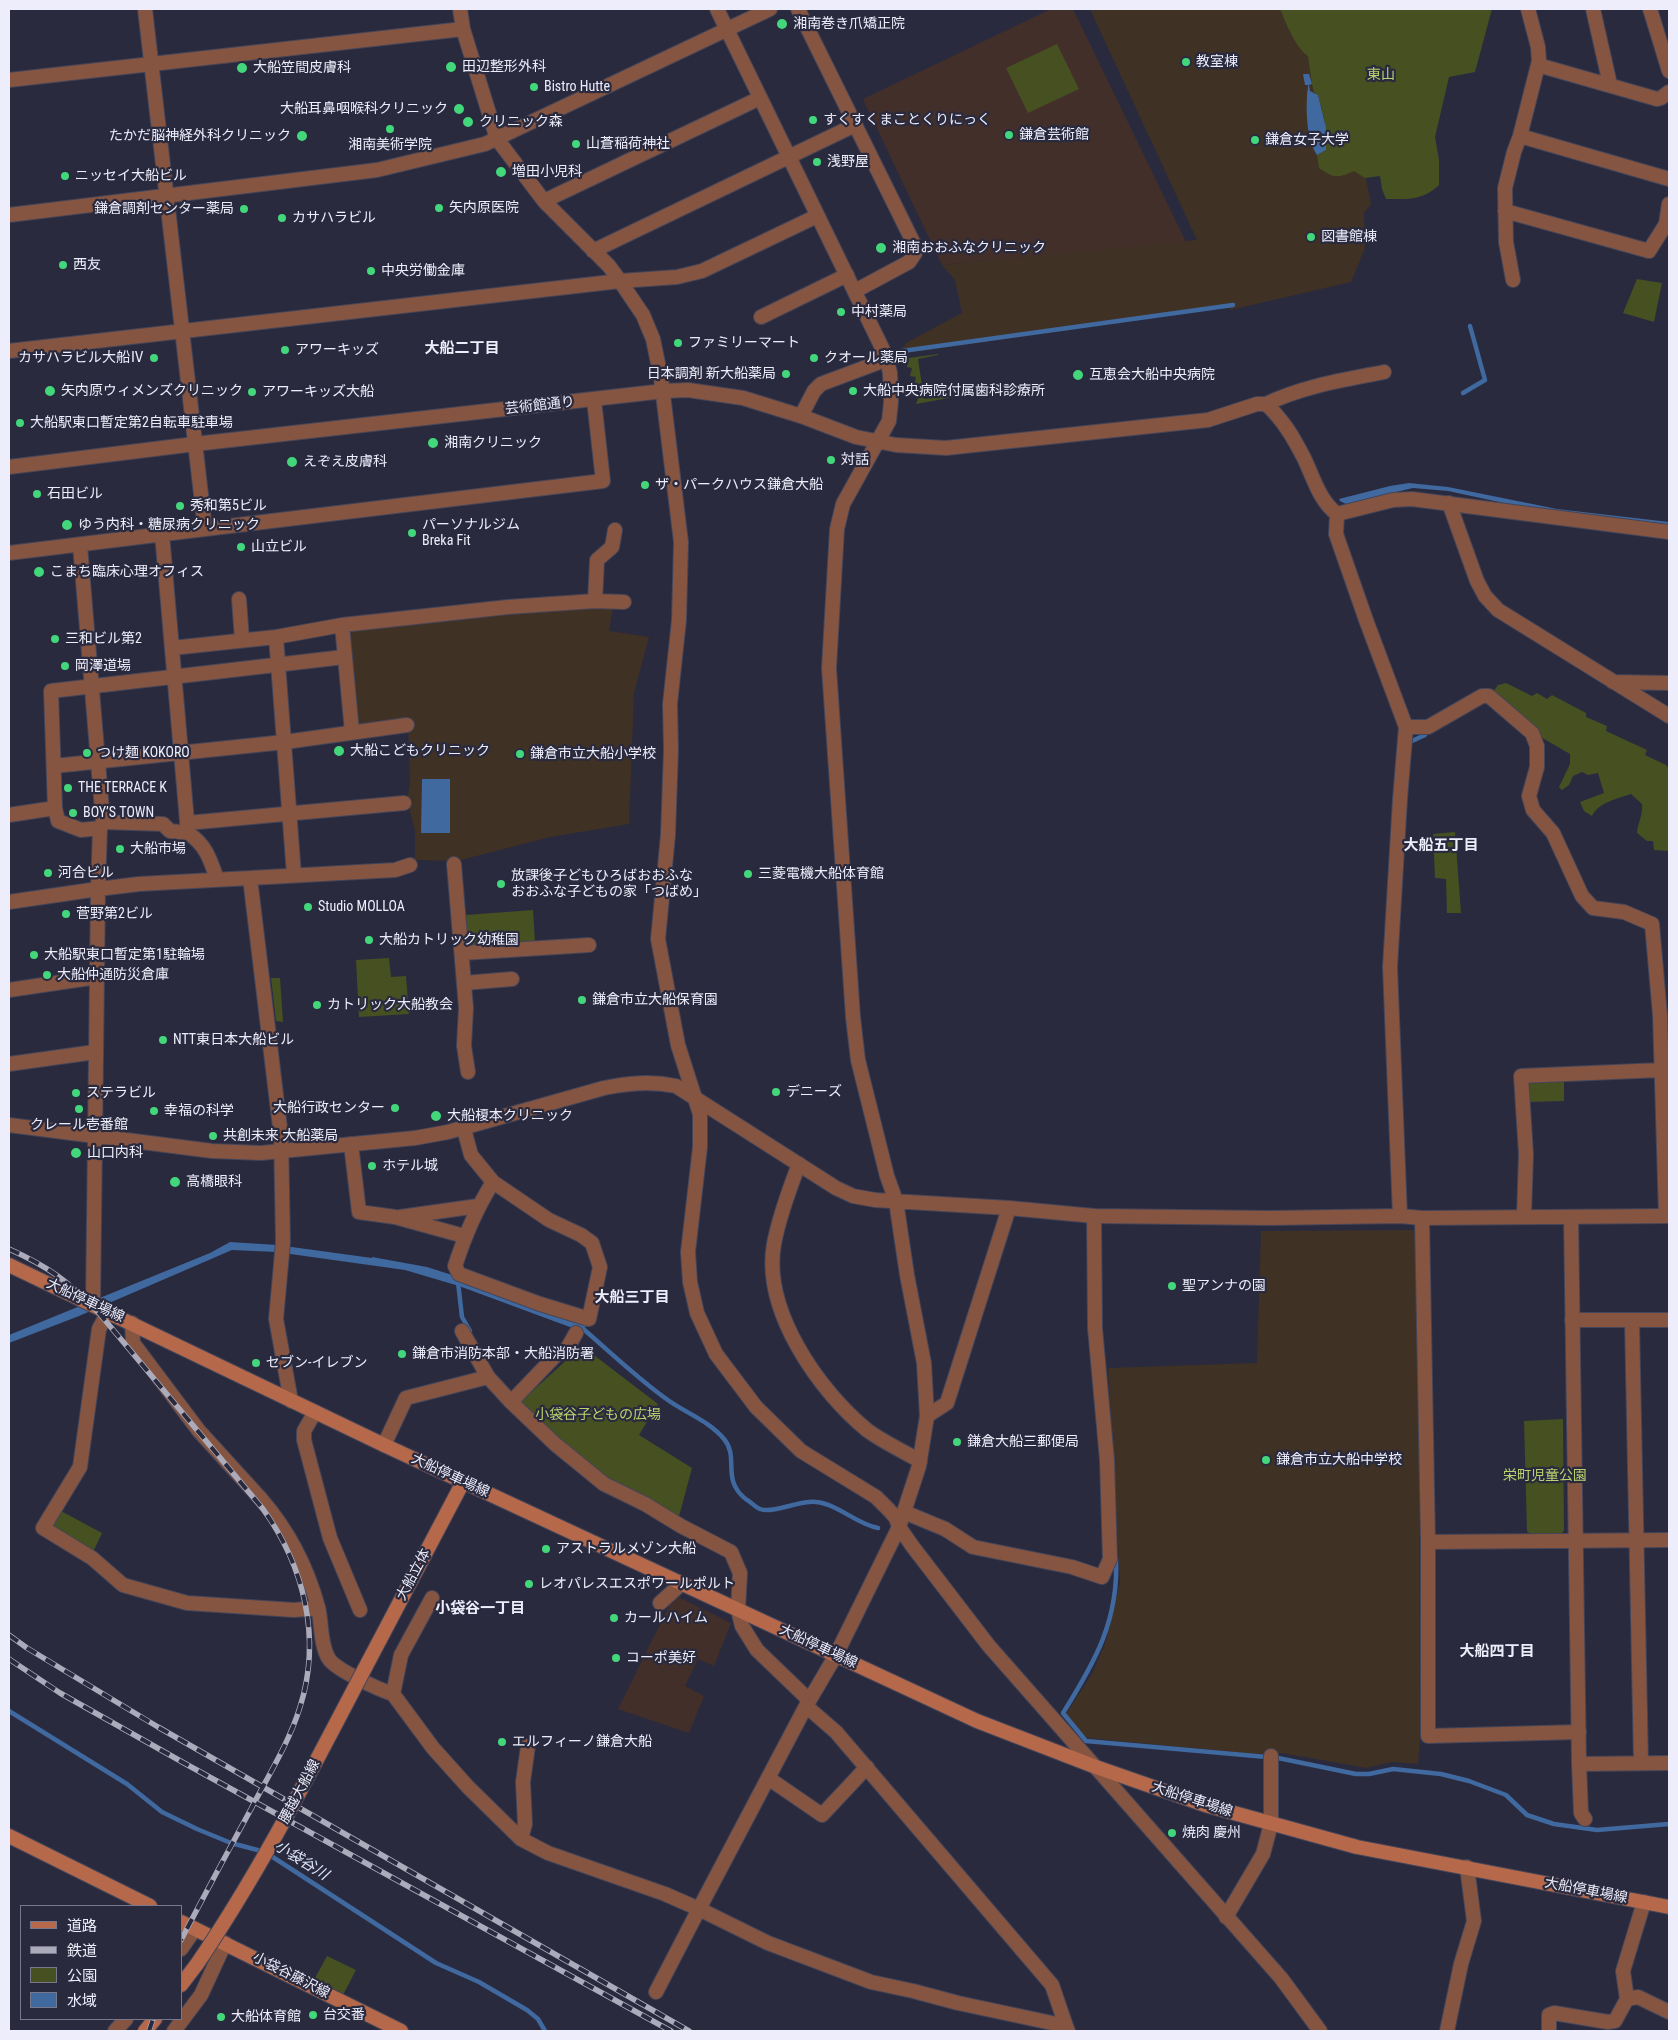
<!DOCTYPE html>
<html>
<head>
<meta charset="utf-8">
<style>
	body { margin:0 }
	#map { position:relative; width:1678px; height:2040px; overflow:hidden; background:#2a2a3f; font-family:"Roboto Condensed","Noto Sans JP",sans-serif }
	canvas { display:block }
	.frame { position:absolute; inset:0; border:10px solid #ededfb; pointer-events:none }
	.legend { position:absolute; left:20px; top:1905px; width:162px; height:115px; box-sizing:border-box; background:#2a2a3f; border:1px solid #78788a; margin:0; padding:6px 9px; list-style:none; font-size:15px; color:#ededfb }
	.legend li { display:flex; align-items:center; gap:10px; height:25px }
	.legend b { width:25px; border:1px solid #78788a }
</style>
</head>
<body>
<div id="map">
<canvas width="1678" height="2040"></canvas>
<div class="frame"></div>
<ul class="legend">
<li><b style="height:6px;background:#b6694a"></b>道路</li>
<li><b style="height:6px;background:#ababbb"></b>鉄道</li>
<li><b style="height:14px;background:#465021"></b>公園</li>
<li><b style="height:14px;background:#4069a0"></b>水域</li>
</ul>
</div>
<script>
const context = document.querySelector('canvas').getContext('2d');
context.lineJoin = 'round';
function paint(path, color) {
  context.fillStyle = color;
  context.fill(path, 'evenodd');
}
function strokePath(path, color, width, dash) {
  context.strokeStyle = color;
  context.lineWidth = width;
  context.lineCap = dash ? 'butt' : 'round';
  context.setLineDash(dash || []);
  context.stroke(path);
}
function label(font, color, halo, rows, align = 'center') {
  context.font = font + ' "Roboto Condensed","Noto Sans JP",sans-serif';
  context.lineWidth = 4.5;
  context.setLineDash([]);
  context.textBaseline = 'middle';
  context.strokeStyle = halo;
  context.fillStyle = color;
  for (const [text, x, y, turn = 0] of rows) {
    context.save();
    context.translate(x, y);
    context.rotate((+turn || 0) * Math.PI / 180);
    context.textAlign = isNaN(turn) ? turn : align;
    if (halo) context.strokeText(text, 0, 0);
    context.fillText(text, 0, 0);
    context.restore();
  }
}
const commercial = new Path2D(`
	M 1051,9 L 1073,9 L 1186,242 L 942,265 L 863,99 Z
	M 678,1597 L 731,1623 L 714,1666 L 698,1659 L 685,1686 L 704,1696 L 689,1733 L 618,1709 L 672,1600 Z`);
const education = new Path2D(`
	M 1090,9 L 1285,9 L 1346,76 L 1371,204 L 1364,213 L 1365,248 L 1351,282 L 1230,310 L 1228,307 L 899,354 L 906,343 L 962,313 L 955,280 L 942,265 L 1197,240 Z
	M 572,606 L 613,607 L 609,631 L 649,637 L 634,693 L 629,824 L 550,837 L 457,861 L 415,860 L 415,831 L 407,800 L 410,783 L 408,720 L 360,725 L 356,722 L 347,635 L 351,630 Z
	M 1419,1230 L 1420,1741 L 1418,1764 L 1392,1762 L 1366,1768 L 1282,1753 L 1256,1754 L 1087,1738 L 1066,1714 L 1093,1672 L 1106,1641 L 1120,1582 L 1108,1368 L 1257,1363 L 1261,1231 Z`);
const green = new Path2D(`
	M 1280,9 L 1492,9 L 1475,72 L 1449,77 L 1435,137 L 1439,160 L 1439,185 C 1422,201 1408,199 1386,199 L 1382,189 L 1380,176 L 1365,178 L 1354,171 C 1336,179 1334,178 1319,168 L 1317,155 L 1326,150 L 1324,118 L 1318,95 L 1314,92 L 1312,84 L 1308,56 C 1295,47 1286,23 1280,9 Z
	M 1057,44 L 1079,89 L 1028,113 L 1006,68 Z
	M 1637,279 L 1662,283 L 1654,322 L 1623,313 Z
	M 938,354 L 938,355 L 918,359 L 924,399 L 949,396 L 949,398 L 916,404 L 918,399 L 914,386 L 916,377 L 910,376 L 912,368 L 907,367 L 909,358 Z
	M 1506,683 L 1532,696 L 1537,693 L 1547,699 L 1552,695 L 1586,713 L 1586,717 L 1607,726 L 1606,731 L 1647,750 L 1645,755 L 1666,765 L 1669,769 L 1669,851 L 1654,850 L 1653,841 L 1647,841 L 1637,833 C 1638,822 1643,815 1642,804 L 1631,794 C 1617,799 1599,802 1592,816 L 1584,811 L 1580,802 L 1604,793 L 1598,773 L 1588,775 L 1582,772 L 1573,776 L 1569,785 L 1562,790 L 1559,787 L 1570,764 L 1570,754 L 1539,736 L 1493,692 L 1498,685 Z
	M 1455,832 L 1461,913 L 1447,913 L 1446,879 L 1435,878 L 1433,834 Z
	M 533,910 L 535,942 L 473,948 L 467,943 L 466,915 Z
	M 389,958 L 391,977 L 406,976 L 409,1014 L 359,1017 L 356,960 Z
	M 271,978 L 280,978 L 283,1022 L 276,1021 Z
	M 1564,1079 L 1564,1101 L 1528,1102 L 1528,1083 Z
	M 582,1346 L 658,1404 L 639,1435 L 692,1468 L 678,1520 L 608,1480 L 518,1404 Z
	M 1563,1419 L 1564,1530 L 1561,1535 L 1531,1535 L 1527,1531 L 1524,1421 Z
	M 61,1511 L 102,1533 L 93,1552 L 51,1526 Z
	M 327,1956 L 356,1970 L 343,1995 L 314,1980 Z`);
const water = new Path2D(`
	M 1303,74 L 1309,74 L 1312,84 L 1309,85 L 1310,91 L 1318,95 L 1326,128 L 1326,150 L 1317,155 C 1307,140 1306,115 1307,96 C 1307,92 1308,90 1308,85 L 1305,85 Z
	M 1409,483 L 1448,487 L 1557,509 L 1669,522 L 1669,527 L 1555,514 L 1448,491 L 1413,488 L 1346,504 L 1340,501 L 1339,499 L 1390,486 Z
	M 422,779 L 450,779 L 450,833 L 421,833 Z
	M 230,1242 L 277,1245 L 372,1258 L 372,1257 L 427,1267 L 452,1275 L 588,1326 L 578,1330 L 459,1286 L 405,1270 L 276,1252 L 232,1250 L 79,1316 L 9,1343 L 9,1335 L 210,1253 Z`);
const stream = new Path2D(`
	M 895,352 L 1233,305
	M 1463,393 L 1485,380 L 1470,326
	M 1412,741 L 1425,735
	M 458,1282 L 462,1317 L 470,1331
	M 576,1325 L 581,1327 C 609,1351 636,1377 665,1398 C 685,1413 708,1420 724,1439 C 740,1458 720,1480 747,1500 C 751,1502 755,1507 760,1509 C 774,1514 799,1500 816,1502 C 838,1504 856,1524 878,1528
	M 1116,1558 C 1119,1620 1095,1662 1063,1713 L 1086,1741 L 1278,1758 L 1356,1774 L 1369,1774 L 1393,1769 L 1441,1774 L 1469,1781 L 1506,1795 L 1527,1815 L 1554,1824 L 1597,1830 L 1669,1824
	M 9,1711 L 127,1784 L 162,1812 L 197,1829 L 231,1843 L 265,1852 L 436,1963 L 479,1982 L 527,2010 L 538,2019 L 545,2031`);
const minor = new Path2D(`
	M 460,9 L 463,29 L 497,139 L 544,201 L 609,266 L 620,281 L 643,315 L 653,339 L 661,378 L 681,542 L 679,620 L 670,704 L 671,750 L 668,835 L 658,939 L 678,1045 L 700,1114 L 700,1147 L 688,1252 L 690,1282 L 697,1313 L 716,1354 L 756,1407 L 801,1451 L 876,1497 L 889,1510 L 896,1518 L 899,1527 L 913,1547 L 989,1646 L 1281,1978 L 1320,2031
	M 798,9 L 915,246 L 915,253 L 909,262 L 855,291
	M 1593,9 L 1609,80 L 1608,85
	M 1650,9 L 1669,71
	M 1538,65 L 1657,99 L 1661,98 L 1669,92
	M 9,80 L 463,29
	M 1520,136 L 1669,179
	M 544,201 L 760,98
	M 1505,211 L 1649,251 L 1666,224 L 1669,204
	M 593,251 L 855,125
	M 1513,280 L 1506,242 L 1505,188 L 1514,152 L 1520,136 L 1539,61 L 1538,47 L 1528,9
	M 761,317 L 847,275
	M 9,351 L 620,281 L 677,277 L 702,271 L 817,216
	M 1266,404 C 1303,386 1344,380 1384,372
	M 801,416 L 814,391 L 821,384 L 877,363 L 886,356
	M 9,467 L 195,444
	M 1449,503 L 1477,581 L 1485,596 L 1498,610 L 1669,716
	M 1337,514 L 1336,534 L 1366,620 L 1406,727 L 1400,799 L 1390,967 L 1400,1216
	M 205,529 L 603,481 L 594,400
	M 162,534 L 188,833 C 206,845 210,859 217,879
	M 80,545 L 103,822 L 100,828 L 98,889 L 139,884 L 250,878 L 281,1136 L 283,1242 L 276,1319 L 291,1401
	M 9,553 L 205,529 L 145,9
	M 239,599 L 242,640
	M 595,601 L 597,560 L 612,547 L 615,530
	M 342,625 L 352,732
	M 276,637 L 294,875
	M 172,648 L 276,637 L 342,625 L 508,607 L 595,601 L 624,602
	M 1613,682 L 1669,683
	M 1406,727 L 1428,727 L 1482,696 L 1489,696 L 1532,733 L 1537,746 L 1537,767 L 1529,796 L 1533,810 L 1553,833 L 1582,896 L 1593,908 L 1624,912 L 1652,924 L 1660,1015 L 1666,1215
	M 54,766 L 285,742 L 407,725
	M 9,815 L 55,808
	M 103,822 L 163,824 L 170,831 L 188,833
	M 187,823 L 404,803
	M 100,828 L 81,830 L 58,821 L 55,808 L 51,691 L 344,657
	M 454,864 L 466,1008 L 464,1046 L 468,1072
	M 250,878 L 395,870 L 410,865
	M 9,902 L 98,889 L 93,1305
	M 462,953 L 589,945
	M 464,983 L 512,979
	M 9,990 L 97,977
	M 9,1064 L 95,1052
	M 464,1129 L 471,1155 L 493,1182 L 549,1220 L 581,1235 L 592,1243 L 600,1267 L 589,1319 L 540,1304 L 459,1274 L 455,1266 C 465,1235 476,1209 493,1182
	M 351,1144 L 359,1212 L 395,1217 L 464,1236
	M 799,1164 C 789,1190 779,1217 774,1244 C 762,1310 819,1391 867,1430 C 883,1442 903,1451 920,1461
	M 1524,1216 L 1526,1154 L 1521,1076 L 1661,1070
	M 400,1217 L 478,1206
	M 1422,1218 L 1428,1542 L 1428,1736 L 1579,1732
	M 108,1312 L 99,1329 L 80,1467 L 43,1528 L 92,1558 L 123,1585 L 187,1603 L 294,1610 L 318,1608
	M 1572,1320 L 1669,1320
	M 1632,1321 L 1641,1763
	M 462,1331 L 488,1377
	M 511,1402 L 556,1355 L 567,1349 L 576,1333
	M 315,1412 L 304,1431 L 304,1440 L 330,1538 L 360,1610
	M 927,1416 L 947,1403 L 1009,1208
	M 384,1445 L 406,1398 L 488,1377 L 511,1402 L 555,1444 L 604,1484 L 645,1504 L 681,1526 L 731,1552 L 740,1573 L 738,1610 L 742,1626 L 757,1650 L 809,1700
	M 261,1499 C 288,1530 307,1567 318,1607 C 322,1623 320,1645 329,1659 C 336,1670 380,1690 393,1694 L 433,1748 L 468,1787 L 521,1839 L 548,1853 L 665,1894 L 699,1909 L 656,1992
	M 904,1512 L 945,1529 L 973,1547 L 1072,1567 L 1102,1577 L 1110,1559 L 1107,1460 L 1095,1328 L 1094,1216
	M 660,1603 L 681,1584
	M 836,1655 L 806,1706 L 699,1909 L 768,1943 L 871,1982 L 913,1991 L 958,2003 L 1066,2026 L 1068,2031
	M 393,1694 L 401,1655 L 432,1598
	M 806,1706 L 836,1732 L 1052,1985 L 1066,2026
	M 1579,1764 L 1669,1763
	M 768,1778 L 822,1815 L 867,1767
	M 521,1839 L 525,1824 L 523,1782 L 528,1746
	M 1226,1917 L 1263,1854 L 1271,1824 L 1271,1756
	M 181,1949 L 195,1929
	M 1627,1999 L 1638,1997 L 1669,2012
	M 115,2031 L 126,2019
	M 174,2031 L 201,1995 L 225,1943
	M 1447,2031 L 1461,1964 L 1474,1921 L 1467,1867
	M 1549,2031 L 1549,2015 L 1554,2013 L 1608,2022 L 1615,2021 L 1627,1999 L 1623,1971 L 1644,1902`);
const tertiary = new Path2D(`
	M 717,9 L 886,356 L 890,373 L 891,402 L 889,421 L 843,504 L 837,529 L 829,668 L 853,1017 L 858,1060 L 887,1176 L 896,1201 L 907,1275 L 924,1363 L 927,1416 L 919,1466 L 899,1527 L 836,1655
	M 9,215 L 377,170 L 485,144 L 770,9
	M 195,444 L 664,391 L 688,390 L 743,398 L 801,416 L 856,437 L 896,445 L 946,448 L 1208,420 L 1257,404 L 1266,404 C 1284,421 1293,437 1304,458 C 1314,479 1319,500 1337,514 L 1393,500 L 1412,499 L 1669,532
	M 9,1125 L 212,1151 L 261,1153 L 415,1138 L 448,1132 L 604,1088 C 629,1083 651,1081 676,1086 L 836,1188 L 853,1196 L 875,1200 L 1009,1208 L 1094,1216 L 1270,1218 L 1400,1216 L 1422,1218 L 1669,1216
	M 1571,1217 L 1579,1764 L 1581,1813 L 1585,1819
	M 132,1323 L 133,1343 L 199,1431 L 261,1499
	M 1428,1542 L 1669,1540`);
const secondary = new Path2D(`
	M 9,1265 L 384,1445 L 977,1721 L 1096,1767 L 1205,1805 L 1357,1847 L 1669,1907
	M 365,1668 L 463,1482
	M 9,1836 L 150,1906
	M 181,1922 L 401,2031
	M 181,1985 L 197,1964
	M 145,2031 L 155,2019`);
const rail = new Path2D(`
	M 9,1249 C 47,1266 70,1282 99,1313 L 263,1509 C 304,1566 322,1638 300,1707 C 289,1743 268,1776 251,1809 C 227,1853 204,1896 181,1940
	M 9,1635 L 27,1648 L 158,1727 L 689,2031
	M 9,1659 L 60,1693 L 184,1763 L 671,2031
	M 149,2031 L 153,2019`);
const secondaryBridge = new Path2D(`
	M 197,1964 C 261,1870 312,1769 365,1668`);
const markers = [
	[782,24,6,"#42d77b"],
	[1186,62,5,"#42d77b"],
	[451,67,6,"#42d77b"],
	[242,68,6,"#42d77b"],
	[534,87,5,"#42d77b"],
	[459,109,6,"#42d77b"],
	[813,120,5,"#42d77b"],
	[468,122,6,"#42d77b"],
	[390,129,5,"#42d77b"],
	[1009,135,5,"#42d77b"],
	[302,136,6,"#42d77b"],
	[1255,140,5,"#42d77b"],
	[576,144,5,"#42d77b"],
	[817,162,5,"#42d77b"],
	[501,172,6,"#42d77b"],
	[65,176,5,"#42d77b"],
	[439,208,5,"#42d77b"],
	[244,209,5,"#42d77b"],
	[282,218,5,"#42d77b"],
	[1311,237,5,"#42d77b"],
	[881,248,6,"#42d77b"],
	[63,265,5,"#42d77b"],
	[371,271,5,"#42d77b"],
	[841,312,5,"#42d77b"],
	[678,343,5,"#42d77b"],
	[285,350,5,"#42d77b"],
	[154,358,5,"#42d77b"],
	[814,358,5,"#42d77b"],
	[786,374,5,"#42d77b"],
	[1078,375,6,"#42d77b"],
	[50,391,6,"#42d77b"],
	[853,391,5,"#42d77b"],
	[252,392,5,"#42d77b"],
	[20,423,5,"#42d77b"],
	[433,443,6,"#42d77b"],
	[831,460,5,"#42d77b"],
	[292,462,6,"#42d77b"],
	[645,485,5,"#42d77b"],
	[37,494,5,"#42d77b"],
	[180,506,5,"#42d77b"],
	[67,525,6,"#42d77b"],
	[412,533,5,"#42d77b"],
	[241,547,5,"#42d77b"],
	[39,572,6,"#42d77b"],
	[55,639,5,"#42d77b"],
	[65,666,5,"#42d77b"],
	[339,751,6,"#42d77b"],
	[87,753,5,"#42d77b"],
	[520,754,5,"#42d77b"],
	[68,788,5,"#42d77b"],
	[73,813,5,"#42d77b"],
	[120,849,5,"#42d77b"],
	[48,873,5,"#42d77b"],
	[748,874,5,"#42d77b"],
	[501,884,5,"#42d77b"],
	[308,907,5,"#42d77b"],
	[66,914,5,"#42d77b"],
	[369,940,5,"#42d77b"],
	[34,955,5,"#42d77b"],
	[47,975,5,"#42d77b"],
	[582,1000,5,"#42d77b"],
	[317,1005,5,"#42d77b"],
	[163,1040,5,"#42d77b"],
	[776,1092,5,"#42d77b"],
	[76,1093,5,"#42d77b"],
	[395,1108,5,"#42d77b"],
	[79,1109,5,"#42d77b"],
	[154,1111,5,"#42d77b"],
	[436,1116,6,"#42d77b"],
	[213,1136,5,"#42d77b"],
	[76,1153,6,"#42d77b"],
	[372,1166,5,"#42d77b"],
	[175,1182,6,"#42d77b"],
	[1172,1286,5,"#42d77b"],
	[402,1354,5,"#42d77b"],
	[256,1363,5,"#42d77b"],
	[957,1442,5,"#42d77b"],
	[1266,1460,5,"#42d77b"],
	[546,1549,5,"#42d77b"],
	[529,1584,5,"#42d77b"],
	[614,1618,5,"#42d77b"],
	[616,1658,5,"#42d77b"],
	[502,1742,5,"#42d77b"],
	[1172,1833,5,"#42d77b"],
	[313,2015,5,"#42d77b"],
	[221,2017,5,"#42d77b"]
];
const poiNames = [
	["湘南巻き爪矯正院",793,24],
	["教室棟",1196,62],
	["田辺整形外科",462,67],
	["大船笠間皮膚科",253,68],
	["Bistro Hutte",544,87],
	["大船耳鼻咽喉科クリニック",448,109,"right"],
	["すくすくまことくりにっく",823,120],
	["クリニック森",479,122],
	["鎌倉芸術館",1019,135],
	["たかだ脳神経外科クリニック",291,136,"right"],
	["鎌倉女子大学",1265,140],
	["山蒼稲荷神社",586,144],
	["湘南美術学院",390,145,"center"],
	["浅野屋",827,162],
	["増田小児科",512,172],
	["ニッセイ大船ビル",75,176],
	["矢内原医院",449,208],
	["鎌倉調剤センター薬局",234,209,"right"],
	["カサハラビル",292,218],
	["図書館棟",1321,237],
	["湘南おおふなクリニック",892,248],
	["西友",73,265],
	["中央労働金庫",381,271],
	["中村薬局",851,312],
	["ファミリーマート",688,343],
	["アワーキッズ",295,350],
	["カサハラビル大船Ⅳ",144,358,"right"],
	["クオール薬局",824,358],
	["日本調剤 新大船薬局",776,374,"right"],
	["互恵会大船中央病院",1089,375],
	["矢内原ウィメンズクリニック",61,391],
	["大船中央病院付属歯科診療所",863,391],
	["アワーキッズ大船",262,392],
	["大船駅東口暫定第2自転車駐車場",30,423],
	["湘南クリニック",444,443],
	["対話",841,460],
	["えぞえ皮膚科",303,462],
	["ザ・パークハウス鎌倉大船",655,485],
	["石田ビル",47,494],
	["秀和第5ビル",190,506],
	["ゆう内科・糖尿病クリニック",78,525],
	["パーソナルジム",422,525],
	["Breka Fit",422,541],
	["山立ビル",251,547],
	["こまち臨床心理オフィス",50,572],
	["三和ビル第2",65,639],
	["岡澤道場",75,666],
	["大船こどもクリニック",350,751],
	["つけ麺 KOKORO",97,753],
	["鎌倉市立大船小学校",530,754],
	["THE TERRACE K",78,788],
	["BOY’S TOWN",83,813],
	["大船市場",130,849],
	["河合ビル",58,873],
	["三菱電機大船体育館",758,874],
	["放課後子どもひろばおおふな",511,876],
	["おおふな子どもの家「つばめ」",511,892],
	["Studio MOLLOA",318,907],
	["菅野第2ビル",76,914],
	["大船カトリック幼稚園",379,940],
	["大船駅東口暫定第1駐輪場",44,955],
	["大船仲通防災倉庫",57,975],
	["鎌倉市立大船保育園",592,1000],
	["カトリック大船教会",327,1005],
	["NTT東日本大船ビル",173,1040],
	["デニーズ",786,1092],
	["ステラビル",86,1093],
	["大船行政センター",385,1108,"right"],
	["幸福の科学",164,1111],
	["大船榎本クリニック",447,1116],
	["クレール壱番館",79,1125,"center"],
	["共創未来 大船薬局",223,1136],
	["山口内科",87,1153],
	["ホテル城",382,1166],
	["高橋眼科",186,1182],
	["聖アンナの園",1182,1286],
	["鎌倉市消防本部・大船消防署",412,1354],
	["セブン-イレブン",266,1363],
	["鎌倉大船三郵便局",967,1442],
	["鎌倉市立大船中学校",1276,1460],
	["アストラルメゾン大船",556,1549],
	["レオパレスエスポワールポルト",539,1584],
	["カールハイム",624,1618],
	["コーポ美好",626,1658],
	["エルフィーノ鎌倉大船",512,1742],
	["焼肉 慶州",1182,1833],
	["台交番",323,2015],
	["大船体育館",231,2017]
];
const parkNames = [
	["東山",1381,75],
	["小袋谷子どもの広場",598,1415],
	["栄町児童公園",1545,1476]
];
const streetNames = [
	["芸術館通り",540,406,-6],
	["大船停車場線",85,1301,25],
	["大船停車場線",450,1476,25],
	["大船立体",414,1575,-62],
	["大船停車場線",818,1647,25],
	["腰越大船線",300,1792,-62],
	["大船停車場線",1192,1800,18],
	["大船停車場線",1586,1891,11],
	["小袋谷藤沢線",291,1976,27]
];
const neighbourhoodNames = [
	["大船二丁目",462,349],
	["大船五丁目",1441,846],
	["大船三丁目",632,1298],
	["小袋谷一丁目",480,1609],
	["大船四丁目",1497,1652]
];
const waterNames = [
	["小袋谷川",301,1861,32]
];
paint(commercial, '#422f29');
paint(education, '#3f3124');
paint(green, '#465021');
paint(water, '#4069a0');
strokePath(stream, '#4069a0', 4.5);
strokePath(minor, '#454559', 16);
strokePath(tertiary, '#454559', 16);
strokePath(secondary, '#454559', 16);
strokePath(minor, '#855541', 14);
strokePath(tertiary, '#855541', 14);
strokePath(secondary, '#b6694a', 14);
strokePath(rail, '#ababbb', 5.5);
strokePath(rail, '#2a2a3f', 4, [11]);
strokePath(secondaryBridge, '#454559', 16, []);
strokePath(secondaryBridge, '#b6694a', 14);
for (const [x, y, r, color] of markers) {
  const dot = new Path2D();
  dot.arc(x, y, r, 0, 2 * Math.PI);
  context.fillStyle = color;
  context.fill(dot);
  strokePath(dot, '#2a2a3f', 2);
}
label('14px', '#ededfb', '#2a2a3f', poiNames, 'left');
label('14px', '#bbd26e', '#2a2a3f', parkNames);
label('14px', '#ededfb', '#2a2a3f', streetNames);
label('bold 15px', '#ededfb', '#2a2a3f', neighbourhoodNames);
label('italic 15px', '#d9e5f6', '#2a2a3f', waterNames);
</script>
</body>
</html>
